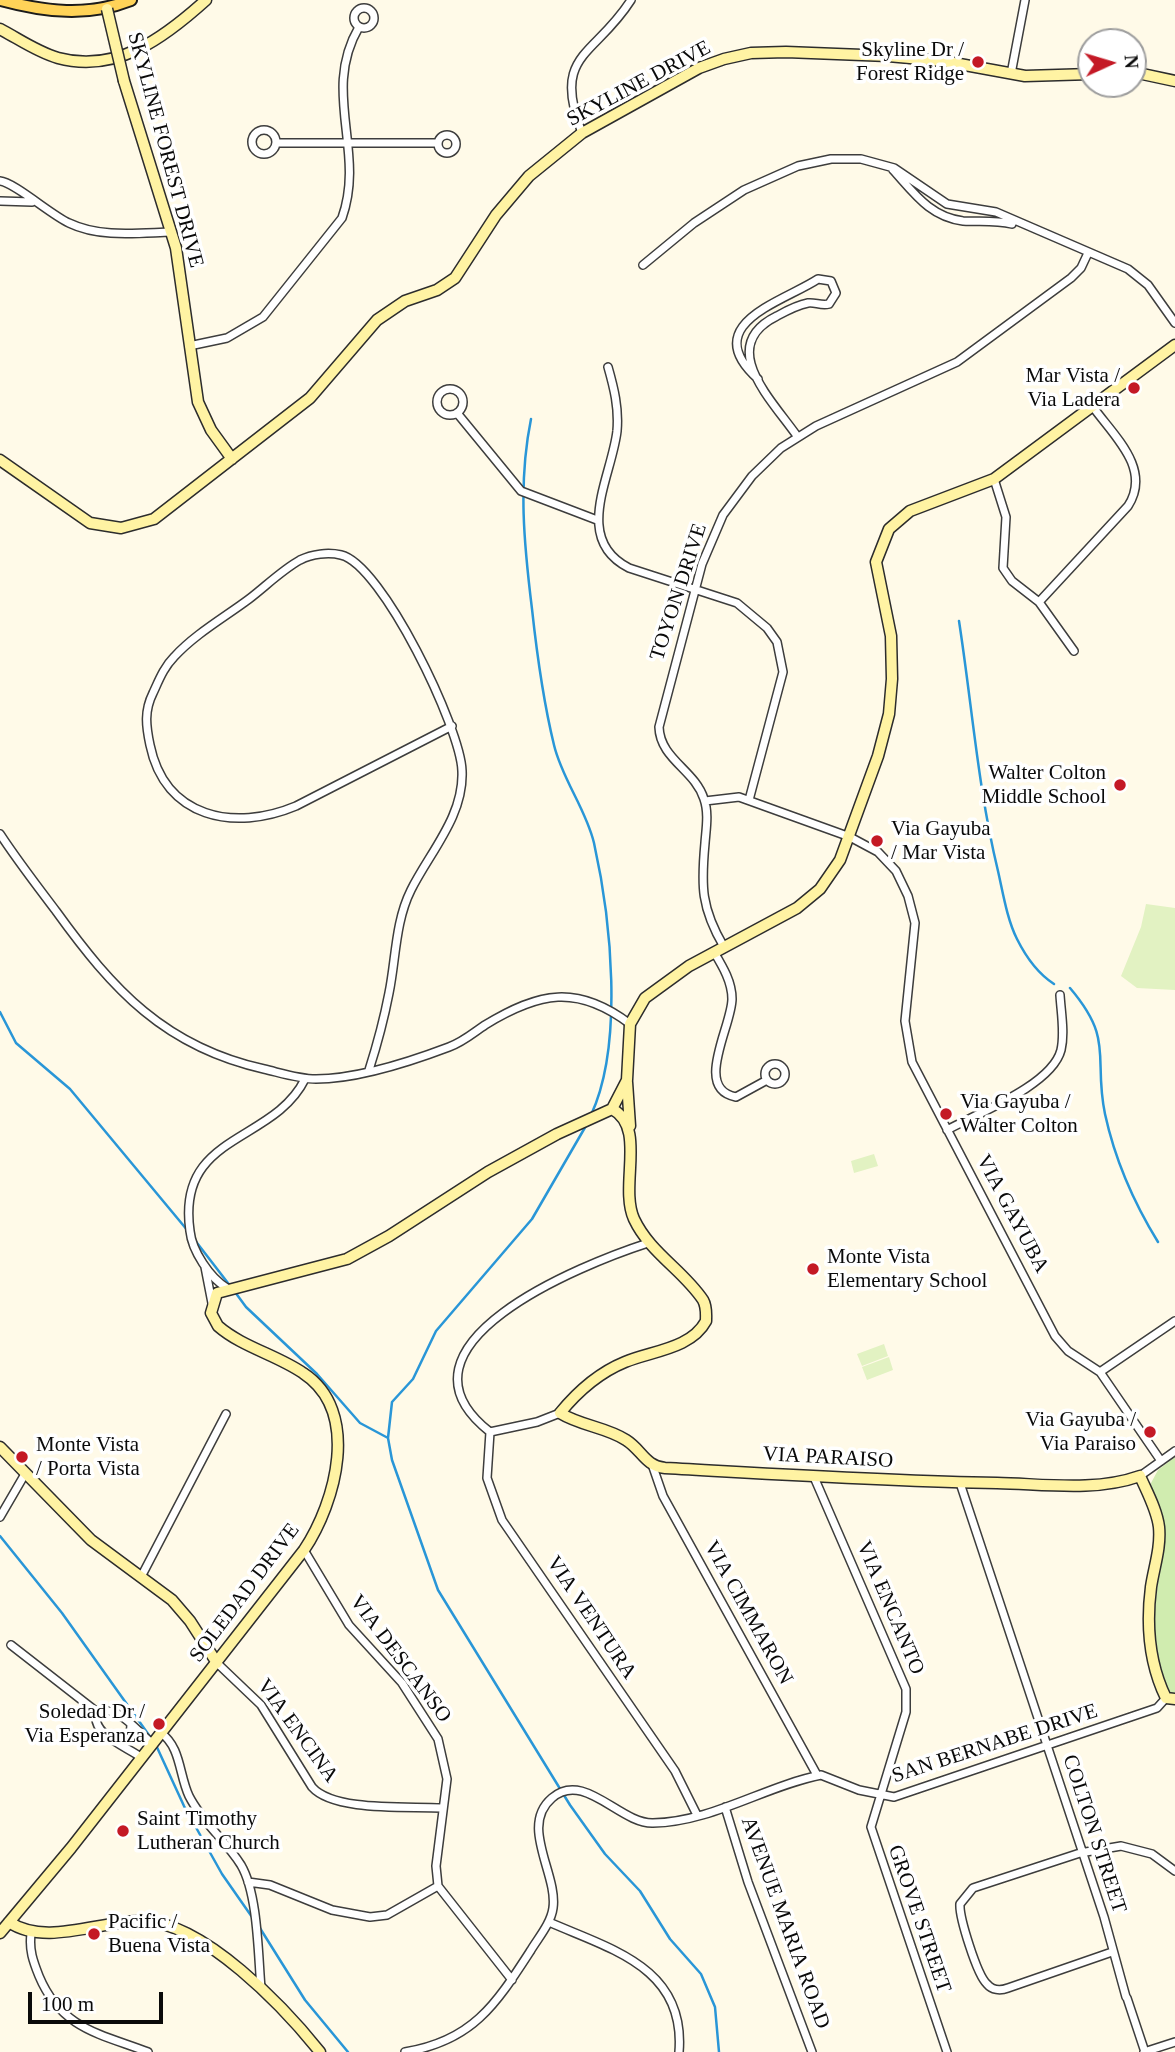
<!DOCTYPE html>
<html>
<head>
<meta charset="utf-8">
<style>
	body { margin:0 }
	#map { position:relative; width:1175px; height:2052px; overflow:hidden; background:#fffae8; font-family:"Times New Roman",serif }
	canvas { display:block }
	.north { position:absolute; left:1077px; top:28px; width:70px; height:70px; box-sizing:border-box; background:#fff; border:2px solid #9d9d9d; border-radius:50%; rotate:86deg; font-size:19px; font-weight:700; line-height:28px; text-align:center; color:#0a0a0a }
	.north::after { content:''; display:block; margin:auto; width:24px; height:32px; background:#c41925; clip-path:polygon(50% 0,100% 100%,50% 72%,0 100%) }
	.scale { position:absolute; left:28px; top:1992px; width:135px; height:32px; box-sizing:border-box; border:4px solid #0a0a0a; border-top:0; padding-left:9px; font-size:21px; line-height:24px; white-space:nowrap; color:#0a0a0a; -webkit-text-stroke:5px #fff; paint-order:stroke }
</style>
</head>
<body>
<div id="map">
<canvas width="1175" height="2052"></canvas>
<div class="north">N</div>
<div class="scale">100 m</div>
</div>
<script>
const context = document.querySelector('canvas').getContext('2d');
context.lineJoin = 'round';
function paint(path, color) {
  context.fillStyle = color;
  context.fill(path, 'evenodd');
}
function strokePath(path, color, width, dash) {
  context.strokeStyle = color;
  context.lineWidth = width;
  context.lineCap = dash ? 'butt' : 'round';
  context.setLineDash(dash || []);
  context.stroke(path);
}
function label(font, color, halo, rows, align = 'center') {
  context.font = font + ' "Times New Roman",serif';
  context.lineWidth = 7;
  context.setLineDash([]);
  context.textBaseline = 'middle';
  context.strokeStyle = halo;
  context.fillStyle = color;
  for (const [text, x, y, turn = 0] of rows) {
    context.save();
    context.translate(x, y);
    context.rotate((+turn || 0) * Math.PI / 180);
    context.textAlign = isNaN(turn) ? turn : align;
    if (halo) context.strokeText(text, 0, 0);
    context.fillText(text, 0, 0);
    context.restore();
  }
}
const green = new Path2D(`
	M 1175,1457 L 1175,1694 C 1135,1681 1164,1559 1164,1529 C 1165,1512 1151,1499 1151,1483 L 1158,1470 Z`);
const pitch = new Path2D(`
	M 1146,904 L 1175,908 L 1175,990 L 1137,988 L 1121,976 L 1141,927 Z
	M 874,1154 L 878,1166 L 854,1173 L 851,1161 Z
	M 884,1344 L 888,1356 L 862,1366 L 857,1354 Z
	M 889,1357 L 893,1370 L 867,1380 L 862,1367 Z`);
const stream = new Path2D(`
	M 531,419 C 518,483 524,544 532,609 C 537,655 543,700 554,745 C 562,779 586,809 594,843 C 611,919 624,1044 591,1115
	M 959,621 C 972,705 978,789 998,871 C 1003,893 1007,919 1017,939 C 1026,957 1037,973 1054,984
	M 1070,988 C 1115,1041 1093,1056 1105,1114 C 1115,1160 1134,1203 1158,1242
	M 0,1012 L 16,1043 L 70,1089 L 188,1231
	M 587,1124 L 532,1219 L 436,1331 L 413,1379 L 392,1402 L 388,1438 L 392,1460 L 438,1590 L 570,1805 L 605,1854 L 640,1891 L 670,1939 L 701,1974 L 715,2007 L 719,2052
	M 194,1239 L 231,1287
	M 235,1292 L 246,1307 L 317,1374 L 360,1423 L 388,1438
	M 0,1536 L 62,1613 L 151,1738
	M 155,1743 L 184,1806 L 222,1874 L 252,1917
	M 258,1925 L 305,2000 L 348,2052`);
const street = new Path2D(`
	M354 18a10 10 0 1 1 20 0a10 10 0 1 1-20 0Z
	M 1011,74 L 1025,0
	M252 142a12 12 0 1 1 24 0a12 12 0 1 1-24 0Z
	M 582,133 C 551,53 595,57 631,0
	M438 144a9 9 0 1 1 18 0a9 9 0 1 1-18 0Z
	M 276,143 L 437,143
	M 893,170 C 914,193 930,217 963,221 C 980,222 995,220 1012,224
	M 0,181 C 14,182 51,215 69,223 C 100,238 138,233 171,232
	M 0,201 L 32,202
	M 643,265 L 694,223 L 744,190 L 798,166 L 831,159 L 861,159 L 894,168 L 947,204 L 996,212 L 1128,269 L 1148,285 L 1175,323
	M 189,346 L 227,338 L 263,317 L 342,218 C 366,151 321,92 359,27
	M 608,367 C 614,388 619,408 617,431 C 612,476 572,539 629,568 L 737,603 L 767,628 L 777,642 L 783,672 L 749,800
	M 758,379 C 697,324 783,302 818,279 L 831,281 L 836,293 L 829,304 C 821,306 815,302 808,303 C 797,305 786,311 777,316 C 716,346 771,399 797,436
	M437 402a13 13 0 1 1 26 0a13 13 0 1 1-26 0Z
	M 457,413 L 521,491 L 597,520
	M 994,479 L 1006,517 L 1003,568 L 1012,581 L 1039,602 L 1074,651
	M 1039,602 L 1128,506 C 1152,469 1114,436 1093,407
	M 705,801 L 739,797 L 850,837 L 878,852 L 896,871 L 908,896 L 915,923 L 905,1021 L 912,1062 L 1055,1336 L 1068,1351 L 1100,1372 L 1161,1461
	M 0,834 C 17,860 37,886 56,911 C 113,990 165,1047 264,1069 C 281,1073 299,1079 316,1079 C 356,1079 412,1061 449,1047 C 463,1042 473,1033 485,1025 C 539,992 577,984 630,1024
	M 724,947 C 701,908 701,886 705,843 C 706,829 709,813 704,799 C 695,770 660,759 659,727 L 702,564 L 723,515 L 752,476 L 781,448 L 816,426 L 957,362 L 1071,278 L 1081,268 L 1088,253
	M 714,952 C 723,967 732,982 732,999 C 732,1026 693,1089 736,1097 L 767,1080
	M765 1074a10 10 0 1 1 20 0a10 10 0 1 1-20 0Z
	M 369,1070 C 377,1045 384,1019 389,993 C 396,959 395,922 411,890 C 430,852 464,816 462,771 C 461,729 382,564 341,555 C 328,552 312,554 300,560 C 282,570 266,586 249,599 C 225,617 195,634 174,657 C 164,667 159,680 153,693 C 144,711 146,726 150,745 C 165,818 234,832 296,806 L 452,726
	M 947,1130 C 978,1113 1052,1085 1061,1050 C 1065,1033 1061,1012 1060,995
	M 205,1267 L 212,1303
	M 227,1288 C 210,1278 192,1251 190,1231 C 176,1133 273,1144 305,1079
	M 1100,1372 L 1175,1321
	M 490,1432 L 487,1478 L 502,1520 L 675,1771 L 697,1815
	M 490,1432 C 379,1345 583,1264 648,1243
	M 490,1432 L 537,1422 L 560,1413
	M 653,1467 L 663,1496 L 817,1775
	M 1140,1476 L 1175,1451
	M 814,1477 L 906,1689 L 906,1712 L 871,1827 L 947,2052
	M 960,1483 L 1104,1917 L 1126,1997
	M 0,1517 L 25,1474
	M 304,1550 L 349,1625 L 402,1683 L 438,1739 L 447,1779 L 436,1866 L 438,1886 L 512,1980
	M 141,1577 L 226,1414
	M 11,1645 L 97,1712 C 120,1705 136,1731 153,1744
	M 217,1663 L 261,1705 L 312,1787 C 334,1812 408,1806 441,1808
	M 97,1712 C 89,1734 128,1747 142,1758
	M 161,1733 C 181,1747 179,1775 189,1796 C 202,1822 226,1841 241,1865 C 258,1894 258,1954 261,1988
	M 118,1742 L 130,1737 L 131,1725
	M 725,1807 L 748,1882 L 812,2052
	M 248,1882 L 270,1885 L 332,1910 L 370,1917 L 387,1915 L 438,1886
	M 549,1922 C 610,1949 686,1967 679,2052
	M 31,1934 C 29,1950 33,1961 39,1976 C 61,2029 101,2034 148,2052
	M 1112,1952 L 1008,1988 C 1000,1991 992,1990 987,1984 C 977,1975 959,1917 960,1904 L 973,1888 L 1080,1853 L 1121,1846 L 1152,1854 L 1175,1871
	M 1127,1998 L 1145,2052
	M 405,2052 C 473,2041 496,2004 531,1950 C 539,1937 551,1923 553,1908 C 558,1874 519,1826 552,1798 C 584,1770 620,1824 653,1823 C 712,1822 765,1786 821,1775 L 859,1790 L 894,1797 L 1157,1708 L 1166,1698
	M 1144,2052 L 1175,2042`);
const secondary = new Path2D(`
	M 0,29 C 19,39 37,52 58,58 C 117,74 165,37 206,0
	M 1133,72 L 1175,81
	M 124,81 L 176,248 L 198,402 L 211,430 L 232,459
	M 1175,345 L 994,479 L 910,511 L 889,529 L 876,562 L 891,636 L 892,679 L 889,714 L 878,756 L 840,860 L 820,889 L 797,908 L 689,966 L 645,998 L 630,1024 L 627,1080 L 612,1109 C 647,1127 619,1186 634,1219 C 650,1253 683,1270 703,1300 C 707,1307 706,1314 706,1321 C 691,1349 651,1351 625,1362 C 598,1373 578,1391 560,1413 C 581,1426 606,1427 626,1440 C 642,1450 645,1466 665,1468 C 776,1474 886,1481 997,1483 C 1044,1484 1095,1492 1140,1476 C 1147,1492 1157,1510 1159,1527 C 1161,1548 1154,1567 1151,1587 C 1146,1626 1149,1663 1166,1698 L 1175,1699
	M 0,460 L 90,523 L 121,528 L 154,519 L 310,398 L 377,320 L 405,301 L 437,290 L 455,278 L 496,215 L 529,176 L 582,133 L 699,68 L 724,59 L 751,53 L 786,52 L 888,56 L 943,61 L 1025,76 L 1091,74
	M 627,1082 L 630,1126
	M 0,1447 L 91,1540 L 172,1600 L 190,1621 L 217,1663
	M 9,1922 C 46,1947 101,1920 144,1921 C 204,1923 284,2007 320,2052
	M 0,1933 L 71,1848 L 304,1550 C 336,1502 361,1411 303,1373 C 277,1355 242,1347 218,1326 L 211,1313 L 217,1293 L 347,1259 L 389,1236 L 488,1172 L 557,1134 L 612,1109`);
const primary = new Path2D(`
	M 1,0 C 45,12 88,17 131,0`);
const secondaryBridge = new Path2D(`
	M 107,9 L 124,81`);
const markers = [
	[978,62,7,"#c41925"],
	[1134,388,7,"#c41925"],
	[1120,785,7,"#c41925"],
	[877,841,7,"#c41925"],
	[946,1114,7,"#c41925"],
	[813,1269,7,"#c41925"],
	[1150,1432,7,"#c41925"],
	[22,1457,7,"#c41925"],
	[159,1724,7,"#c41925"],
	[123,1831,7,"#c41925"],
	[94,1934,7,"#c41925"]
];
const poiNames = [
	["Skyline Dr /",964,50,"right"],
	["Forest Ridge",964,74,"right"],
	["Mar Vista /",1120,376,"right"],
	["Via Ladera",1120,400,"right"],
	["Walter Colton",1106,773,"right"],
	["Middle School",1106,797,"right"],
	["Via Gayuba",891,829],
	["/ Mar Vista",891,853],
	["Via Gayuba /",960,1102],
	["Walter Colton",960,1126],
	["Monte Vista",827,1257],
	["Elementary School",827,1281],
	["Via Gayuba /",1136,1420,"right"],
	["Via Paraiso",1136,1444,"right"],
	["Monte Vista",36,1445],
	["/ Porta Vista",36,1469],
	["Soledad Dr /",145,1712,"right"],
	["Via Esperanza",145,1736,"right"],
	["Saint Timothy",137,1819],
	["Lutheran Church",137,1843],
	["Pacific /",108,1922],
	["Buena Vista",108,1946]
];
const streetNames = [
	["SKYLINE DRIVE",639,84,-28],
	["SKYLINE FOREST DRIVE",165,150,75],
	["TOYON DRIVE",679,592,-72],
	["VIA GAYUBA",1012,1214,62],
	["VIA PARAISO",828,1458,3],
	["SOLEDAD DRIVE",245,1593,-53],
	["VIA ENCANTO",890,1608,67],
	["VIA CIMMARON",748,1613,61],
	["VIA VENTURA",591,1618,56],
	["VIA DESCANSO",400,1659,53],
	["VIA ENCINA",297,1731,54],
	["SAN BERNABE DRIVE",995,1744,-18],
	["COLTON STREET",1094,1834,72],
	["GROVE STREET",919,1919,71],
	["AVENUE MARIA ROAD",785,1923,70]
];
paint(green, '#d0ecaf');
paint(pitch, '#e2f2c2');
strokePath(stream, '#2996d7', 2.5);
strokePath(street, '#3d3d3d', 10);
strokePath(secondary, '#2c2c2c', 13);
strokePath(primary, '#1b1b1b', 14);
strokePath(street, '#fff', 7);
strokePath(secondary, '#fff3a3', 10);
strokePath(primary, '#ffd358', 10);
strokePath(secondaryBridge, '#2c2c2c', 13, []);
strokePath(secondaryBridge, '#fff3a3', 10);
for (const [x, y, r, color] of markers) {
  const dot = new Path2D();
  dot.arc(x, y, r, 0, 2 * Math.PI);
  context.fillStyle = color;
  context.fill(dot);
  strokePath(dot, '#fff', 2.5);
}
label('21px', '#0a0a0a', '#fff', poiNames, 'left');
label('21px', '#0a0a0a', '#fff', streetNames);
</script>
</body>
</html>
